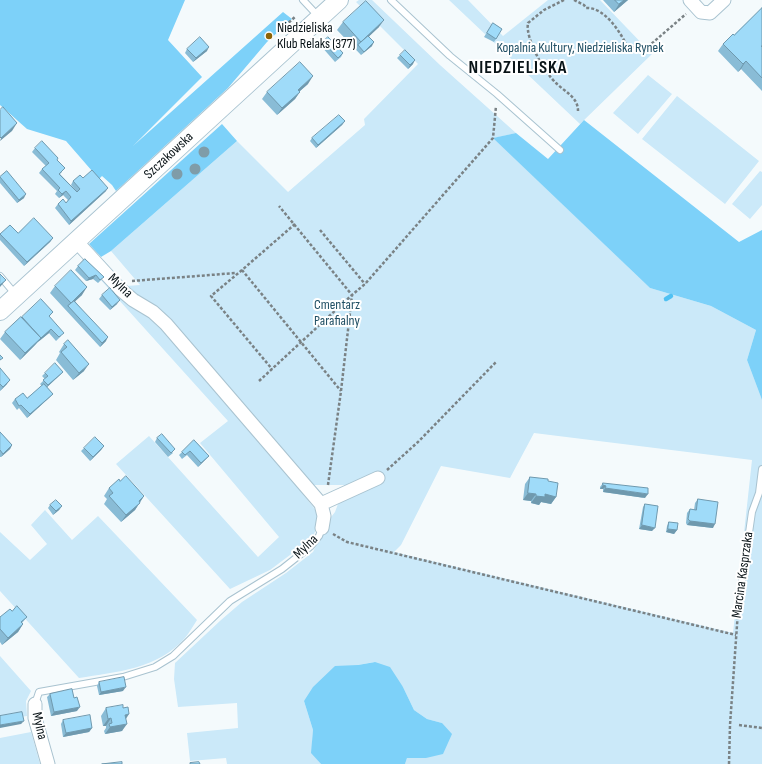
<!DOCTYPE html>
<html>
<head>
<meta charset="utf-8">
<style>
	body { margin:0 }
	canvas { display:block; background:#f4fafc }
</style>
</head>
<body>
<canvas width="762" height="764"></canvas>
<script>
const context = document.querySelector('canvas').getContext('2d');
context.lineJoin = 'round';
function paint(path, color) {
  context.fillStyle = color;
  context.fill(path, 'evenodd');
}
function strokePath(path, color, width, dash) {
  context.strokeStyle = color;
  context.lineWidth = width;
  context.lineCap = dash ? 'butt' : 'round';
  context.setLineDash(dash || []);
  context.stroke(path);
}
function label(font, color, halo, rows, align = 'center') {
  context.font = font + ' "Sofia Sans Condensed",sans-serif';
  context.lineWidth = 4;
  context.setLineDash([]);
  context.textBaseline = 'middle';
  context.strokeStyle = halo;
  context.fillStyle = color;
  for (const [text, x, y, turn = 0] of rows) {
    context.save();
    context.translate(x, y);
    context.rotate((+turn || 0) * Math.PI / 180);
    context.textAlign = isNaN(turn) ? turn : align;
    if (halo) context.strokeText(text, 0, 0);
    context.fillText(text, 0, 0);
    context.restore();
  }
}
const green = new Path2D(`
	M 359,0 L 372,0 L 440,65 L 516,133 L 494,138 L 650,288 L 711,306 L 756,330 L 747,360 L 762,400 L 762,764 L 405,764 L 407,758 L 426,758 L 442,723 L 427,719 L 414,710 L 403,687 L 374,662 L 358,665 L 304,701 L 313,730 L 312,752 L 321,764 L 227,764 L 226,758 L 190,761 L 187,733 L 238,728 L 237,703 L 178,707 L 174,679 L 175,663 L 221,620 L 242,602 L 286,573 L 313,552 L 328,521 L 335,512 L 345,485 L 311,485 L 302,493 L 318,513 C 317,524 317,532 310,540 L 270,570 L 230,589 L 116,464 L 149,436 L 258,557 L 279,537 L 200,443 L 228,421 L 82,259 L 85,255 L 113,287 L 140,285 L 111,251 L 237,141 L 288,192 L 365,125 L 364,119 L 418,64 L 356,2 ZM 534,433 L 752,460 L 733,633 L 394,552 L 401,545 L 441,466 L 510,478 Z
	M 449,0 L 468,0 L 503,36 L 548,0 L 600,0 L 652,54 L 580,124 Z
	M 648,75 L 672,94 L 638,134 L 613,113 Z
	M 677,96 L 759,161 L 725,204 L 642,139 Z
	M 760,171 L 762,172 L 762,205 L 750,219 L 732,204 Z
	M 45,510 L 72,540 L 98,516 L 197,620 C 193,626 189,633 185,638 C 158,669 116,672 79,678 L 0,591 L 0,532 L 30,560 L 47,544 L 31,525 Z
	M 0,656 L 31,691 L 26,701 L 27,716 L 0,720 Z
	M 31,732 L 40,764 L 0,764 L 0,738 Z`);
const forest = new Path2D(`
	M 0,0 L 185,0 L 168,40 L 202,77 L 133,146 L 283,12 L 292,19 L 267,42 L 228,88 L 116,191 L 112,185 L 102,176 L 99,179 L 66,141 L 27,129 L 0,105 Z
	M 584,120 L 739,242 L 762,230 L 762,400 L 747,360 L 756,330 L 711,306 L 650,288 L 493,138 L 516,133 L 548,159 Z
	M 222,124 L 237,141 L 111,251 L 101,257 L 89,244 Z
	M 375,662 L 390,667 L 403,687 L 414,710 L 427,719 L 442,723 L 452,734 L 443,754 L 426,758 L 407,758 L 405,764 L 321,764 L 311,753 L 313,730 L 304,701 L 313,687 L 335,666 L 358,665 Z`);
const stream = new Path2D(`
	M 666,299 L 671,296`);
const path = new Path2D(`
	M 564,0 L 544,10 L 528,23 C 525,39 545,73 556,83 C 565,92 578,97 578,111
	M 574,0 L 584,5 L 586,8 C 605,7 621,33 628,48 L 650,45 L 686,14
	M 285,26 L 296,16
	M 295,224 L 242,270 L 341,391
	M 320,230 L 365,284
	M 242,270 L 211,296 L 272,369
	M 132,281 L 236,273
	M 259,381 L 352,295 L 279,206
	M 387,470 L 418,442 L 496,362
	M 328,485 L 341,391 L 352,295 L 365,284 L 493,138 L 496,106
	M 333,534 L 347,542 L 736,635
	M 739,725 L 762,728
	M 729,764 L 730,725 L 738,611`);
const lane = new Path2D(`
	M 303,0 L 318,16
	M 391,0 L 450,56 L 497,94 L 560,150
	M 0,276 L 16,295
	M 739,602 L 752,512 L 759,493 L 762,469
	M 35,704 L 39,692 L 123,677 L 155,667 L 173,656 L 230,601 L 282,569 L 311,546 L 319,536 L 322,528`);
const street = new Path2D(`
	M 690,0 L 701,12 L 710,13 L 724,0
	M 76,241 L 120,289 L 133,300 L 153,312 L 166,324 L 321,504 L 324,516 L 322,528
	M 321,504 L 378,478
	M 35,704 L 35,718 L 48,764`);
const secondary = new Path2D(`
	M 0,311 L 339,0`);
const trees = [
	[204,152],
	[195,169],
	[177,174]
];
const wall = new Path2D(`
	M 603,0 L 628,0 L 614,12 Z
	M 762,8 L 762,91 L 741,69 L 738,72 L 718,51 L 723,44 L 734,35 Z
	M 343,22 L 379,27 L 369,36 L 372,46 L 361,55 L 337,30 Z
	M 493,23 L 502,29 L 494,42 L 484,37 Z
	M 323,42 L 343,53 L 341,57 L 335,62 L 321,46 Z
	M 187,49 L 207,51 L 193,62 L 185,53 Z
	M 400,55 L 413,64 L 408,69 L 397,58 Z
	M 308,84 L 300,91 L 295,99 L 277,115 L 262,99 L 267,92 Z
	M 345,121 L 342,125 L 316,148 L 310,141 L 312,138 Z
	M 35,148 L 57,160 L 62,172 L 60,174 L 77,192 L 71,185 L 73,181 L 83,178 L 106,191 L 69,225 L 55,208 L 58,204 L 66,203 L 68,200 L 63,195 L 59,198 L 55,194 L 57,191 L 39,173 L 42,169 L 46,166 L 32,152 Z
	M 7,171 L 24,198 L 17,203 L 0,183 L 0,177 Z
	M 10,225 L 18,233 L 53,238 L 50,242 L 24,266 L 0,240 L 0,235 Z
	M 85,259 L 101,280 L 98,283 L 93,279 L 86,281 L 75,270 L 78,266 Z
	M 55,286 L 82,295 L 75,301 L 106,341 L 100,347 L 50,293 Z
	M 102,295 L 117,304 L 110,310 L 99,299 Z
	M 53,312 L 49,317 L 61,336 L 56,341 L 49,333 L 38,342 L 20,360 L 0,339 L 5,332 L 21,317 Z
	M 68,340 L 84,371 L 73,380 L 56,360 L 60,353 L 59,352 L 64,344 Z
	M 0,368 L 7,384 L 0,391 Z
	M 63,372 L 60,375 L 47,387 L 53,394 L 50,397 L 27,418 L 19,408 L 17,410 L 12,403 L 15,399 L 27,398 L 42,386 L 40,384 L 45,379 L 42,376 L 45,373 Z
	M 0,432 L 12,445 L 10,449 L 1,457 L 0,457 Z
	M 157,438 L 173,453 L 168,457 L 155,442 Z
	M 194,440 L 209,456 L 198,467 L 187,455 L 182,459 L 179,455 Z
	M 104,446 L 101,450 L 90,461 L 81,451 L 84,448 Z
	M 530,477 L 548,481 L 556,497 L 551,504 L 541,502 L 539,505 L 531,503 L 531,501 L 523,500 L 525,484 Z
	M 120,481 L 144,496 L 135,510 L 121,522 L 104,504 L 107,499 L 104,496 L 109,488 Z
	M 603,483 L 645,498 L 603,492 L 603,489 L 600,489 L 600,487 Z
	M 698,499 L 713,528 L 687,525 L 686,523 L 687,513 L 690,509 L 694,510 L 695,503 Z
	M 645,504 L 652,531 L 639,529 L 643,507 Z
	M 50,505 L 62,506 L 59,510 L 53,515 L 48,508 Z
	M 669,522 L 677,530 L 674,534 L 666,532 L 667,526 Z
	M 12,611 L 27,617 L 22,623 L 23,624 L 18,632 L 2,645 L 0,642 L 0,617 Z
	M 99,682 L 123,691 L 99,695 L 97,686 Z
	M 50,694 L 77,711 L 51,716 L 47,697 Z
	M 106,708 L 126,719 L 122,731 L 105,734 L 104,731 L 106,728 L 106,726 L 103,726 L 101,716 Z
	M 63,720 L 92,728 L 89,732 L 63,737 L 61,724 Z`);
const shadedWall = new Path2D(`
	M 624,0 L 628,0 L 614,12 L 619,4 Z
	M 384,20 L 379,27 L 359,46 L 358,45 L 361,42 Z
	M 374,42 L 372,46 L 361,55 Z
	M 209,47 L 207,51 L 193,62 L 196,58 Z
	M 415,60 L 413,64 L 408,69 L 410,65 Z
	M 746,61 L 741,69 L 738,72 L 743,64 Z
	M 313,76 L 308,84 L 293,97 L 298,90 Z
	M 300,92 L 295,99 L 277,115 L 282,108 Z
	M 345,121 L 342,125 L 316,148 L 318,145 Z
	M 17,123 L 12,131 L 0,141 L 1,138 Z
	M 108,188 L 106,191 L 69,225 L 71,221 Z
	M 66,191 L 63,195 L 59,198 L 62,194 Z
	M 26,194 L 24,198 L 17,203 L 19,200 Z
	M 53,238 L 50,242 L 24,266 L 27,262 Z
	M 96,275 L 93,279 L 86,281 L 89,278 Z
	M 6,280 L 0,287 L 0,288 L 0,285 Z
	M 87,287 L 82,295 L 69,307 L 68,306 Z
	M 120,300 L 117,304 L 110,310 L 112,307 Z
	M 51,329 L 49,333 L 38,342 L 41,338 Z
	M 108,337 L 106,341 L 100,347 L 102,343 Z
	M 41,338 L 35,345 L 20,360 L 25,353 Z
	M 89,364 L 84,371 L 73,380 L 79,373 Z
	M 63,372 L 60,375 L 45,389 L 48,385 Z
	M 10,380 L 7,384 L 0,391 L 3,387 Z
	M 53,394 L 50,397 L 27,418 L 30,414 Z
	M 12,445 L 10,449 L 1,457 L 3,454 Z
	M 104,446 L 101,450 L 90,461 L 93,457 Z
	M 209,456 L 198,467 L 201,463 Z
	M 603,485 L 606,486 L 603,489 L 600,489 Z
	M 605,488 L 648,494 L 645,498 L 603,492 Z
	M 528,493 L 536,494 L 531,501 L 523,500 Z
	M 545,494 L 556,497 L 551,504 L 541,502 L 539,505 L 531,503 L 536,496 Z
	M 144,496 L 135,510 L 121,522 L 126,515 Z
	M 62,506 L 59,510 L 53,515 L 56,511 Z
	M 690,521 L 715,524 L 713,528 L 687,525 Z
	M 642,525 L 655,528 L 652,531 L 639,529 Z
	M 668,529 L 677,530 L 674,534 L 666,532 Z
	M 23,624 L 18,632 L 2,645 L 8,638 Z
	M 126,687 L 123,691 L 99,695 L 101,692 Z
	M 80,707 L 77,711 L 51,716 L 54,712 Z
	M 129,714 L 124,722 L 125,715 Z
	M 111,718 L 106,726 L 103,726 L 108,719 Z
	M 24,721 L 21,724 L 0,728 L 0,725 Z
	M 127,724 L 122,731 L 105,734 L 110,727 Z
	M 92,728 L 89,732 L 63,737 L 66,733 Z`);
const building = new Path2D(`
	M 615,0 L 624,0 L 619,4 Z
	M 366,1 L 384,20 L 361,42 L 343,22 Z
	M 762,8 L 762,46 L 761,46 L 762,47 L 762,78 L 746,61 L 743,64 L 723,44 L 733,34 L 734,35 Z
	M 493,23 L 502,29 L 496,39 L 487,33 Z
	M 368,36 L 374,42 L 364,52 L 358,45 Z
	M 200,37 L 209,47 L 196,58 L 187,49 Z
	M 328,37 L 343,53 L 338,58 L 323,42 Z
	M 405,50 L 415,60 L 410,65 L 400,55 Z
	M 300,62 L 313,76 L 298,90 L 300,92 L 282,108 L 267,92 Z
	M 3,107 L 17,123 L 1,138 L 0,137 L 0,110 Z
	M 339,115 L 345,121 L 318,145 L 312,138 Z
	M 42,141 L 58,158 L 57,160 L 65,168 L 59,174 L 77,192 L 80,189 L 73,181 L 80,175 L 83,178 L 92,170 L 108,188 L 71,221 L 58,204 L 63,199 L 66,203 L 71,197 L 66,191 L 62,194 L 58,190 L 60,188 L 42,169 L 49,163 L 35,148 Z
	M 7,171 L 26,194 L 19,200 L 0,177 Z
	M 34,218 L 53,238 L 27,262 L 0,234 L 10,225 L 18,233 Z
	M 85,259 L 104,277 L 100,280 L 96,275 L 89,278 L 78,266 Z
	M 71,270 L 87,287 L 71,303 L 55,286 Z
	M 0,274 L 6,280 L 0,285 Z
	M 110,288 L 120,300 L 112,307 L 102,295 Z
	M 41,299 L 53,312 L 49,316 L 64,333 L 59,337 L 51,329 L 41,338 L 22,317 Z
	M 74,301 L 108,337 L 102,343 L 68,306 Z
	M 21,317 L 41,338 L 25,353 L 5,332 Z
	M 68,340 L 89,364 L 79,373 L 61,352 L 67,347 L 64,344 Z
	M 0,355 L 3,358 L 0,360 Z
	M 55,363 L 63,372 L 48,385 L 43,380 L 48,376 L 45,373 Z
	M 0,368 L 10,380 L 3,387 L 0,384 Z
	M 44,384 L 53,394 L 30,414 L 21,405 L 19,406 L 15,399 L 23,393 L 27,398 Z
	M 0,432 L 12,445 L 3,454 L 0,450 Z
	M 162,434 L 175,449 L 171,453 L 157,438 Z
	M 95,437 L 104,446 L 93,457 L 84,448 Z
	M 194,440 L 209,456 L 201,463 L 190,451 L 185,455 L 182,452 Z
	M 126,476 L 144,496 L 139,501 L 140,503 L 126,515 L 109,496 L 113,493 L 109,488 L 119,479 L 120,481 Z
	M 530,477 L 548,479 L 548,481 L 558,483 L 556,497 L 545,494 L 545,497 L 536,496 L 536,494 L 528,493 Z
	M 603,483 L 648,488 L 648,494 L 605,488 L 606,486 L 603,485 Z
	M 698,499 L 718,502 L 715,524 L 690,521 L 688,519 L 690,509 L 696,510 Z
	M 56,500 L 62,506 L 56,511 L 50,505 Z
	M 645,504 L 658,506 L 655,528 L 642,525 Z
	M 669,522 L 678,523 L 677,530 L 668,529 Z
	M 17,606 L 27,617 L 21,622 L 23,624 L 8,638 L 0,629 L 0,617 L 10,609 L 12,611 Z
	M 124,677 L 126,687 L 101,692 L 99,682 Z
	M 72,689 L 74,698 L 77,697 L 80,707 L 54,712 L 50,694 Z
	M 123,705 L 123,708 L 128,707 L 129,714 L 125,715 L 127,724 L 110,727 L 109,724 L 112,723 L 111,718 L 108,719 L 106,708 Z
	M 22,712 L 24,721 L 0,725 L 0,716 Z
	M 90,715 L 92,728 L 66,733 L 63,720 Z
	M 122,762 L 122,764 L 102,764 Z
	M 199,762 L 200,764 L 190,764 L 190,763 Z`);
const markers = [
	[269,36,4,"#8c6305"]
];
const poiNames = [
	["Niedzieliska",277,28],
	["Klub Relaks (377)",277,44]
];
const parkNames = [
	["Kopalnia Kultury, Niedzieliska Rynek",580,48],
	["Cmentarz",337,305],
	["Parafialny",337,321]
];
const streetNames = [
	["Szczakowska",169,156,-43],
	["Mylna",120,286,44],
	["Mylna",306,547,-44],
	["Marcina Kasprzaka",743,575,-82],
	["Mylna",39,726,77]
];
const districtNames = [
	["NIEDZIELISKA",518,68]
];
paint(green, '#cbe9f9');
paint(forest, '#7dd1f9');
strokePath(stream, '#4fc1f3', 4.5);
strokePath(lane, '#a9c3d0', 8);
strokePath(street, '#a9c3d0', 15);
strokePath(secondary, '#a9c3d0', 20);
strokePath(path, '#7a8285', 2.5, [3, 2]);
strokePath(lane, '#fff', 6);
strokePath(street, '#fff', 13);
strokePath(secondary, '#fff', 18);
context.fillStyle = '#7f9ca8';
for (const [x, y] of trees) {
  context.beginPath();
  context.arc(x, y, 5.5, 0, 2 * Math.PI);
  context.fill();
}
paint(wall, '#89bcd6');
paint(shadedWall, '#6f99ae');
paint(building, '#9fdbf9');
strokePath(building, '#6f99ae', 1);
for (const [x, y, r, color] of markers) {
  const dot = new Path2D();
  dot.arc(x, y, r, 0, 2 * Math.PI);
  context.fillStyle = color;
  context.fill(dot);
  strokePath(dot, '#fff', 1.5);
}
label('14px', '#091317', '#fff', poiNames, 'left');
label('14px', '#204f64', '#fff', parkNames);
label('14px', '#091317', '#fff', streetNames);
context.letterSpacing = '1px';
label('bold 18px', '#091317', '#fff', districtNames);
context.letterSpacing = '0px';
</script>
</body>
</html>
